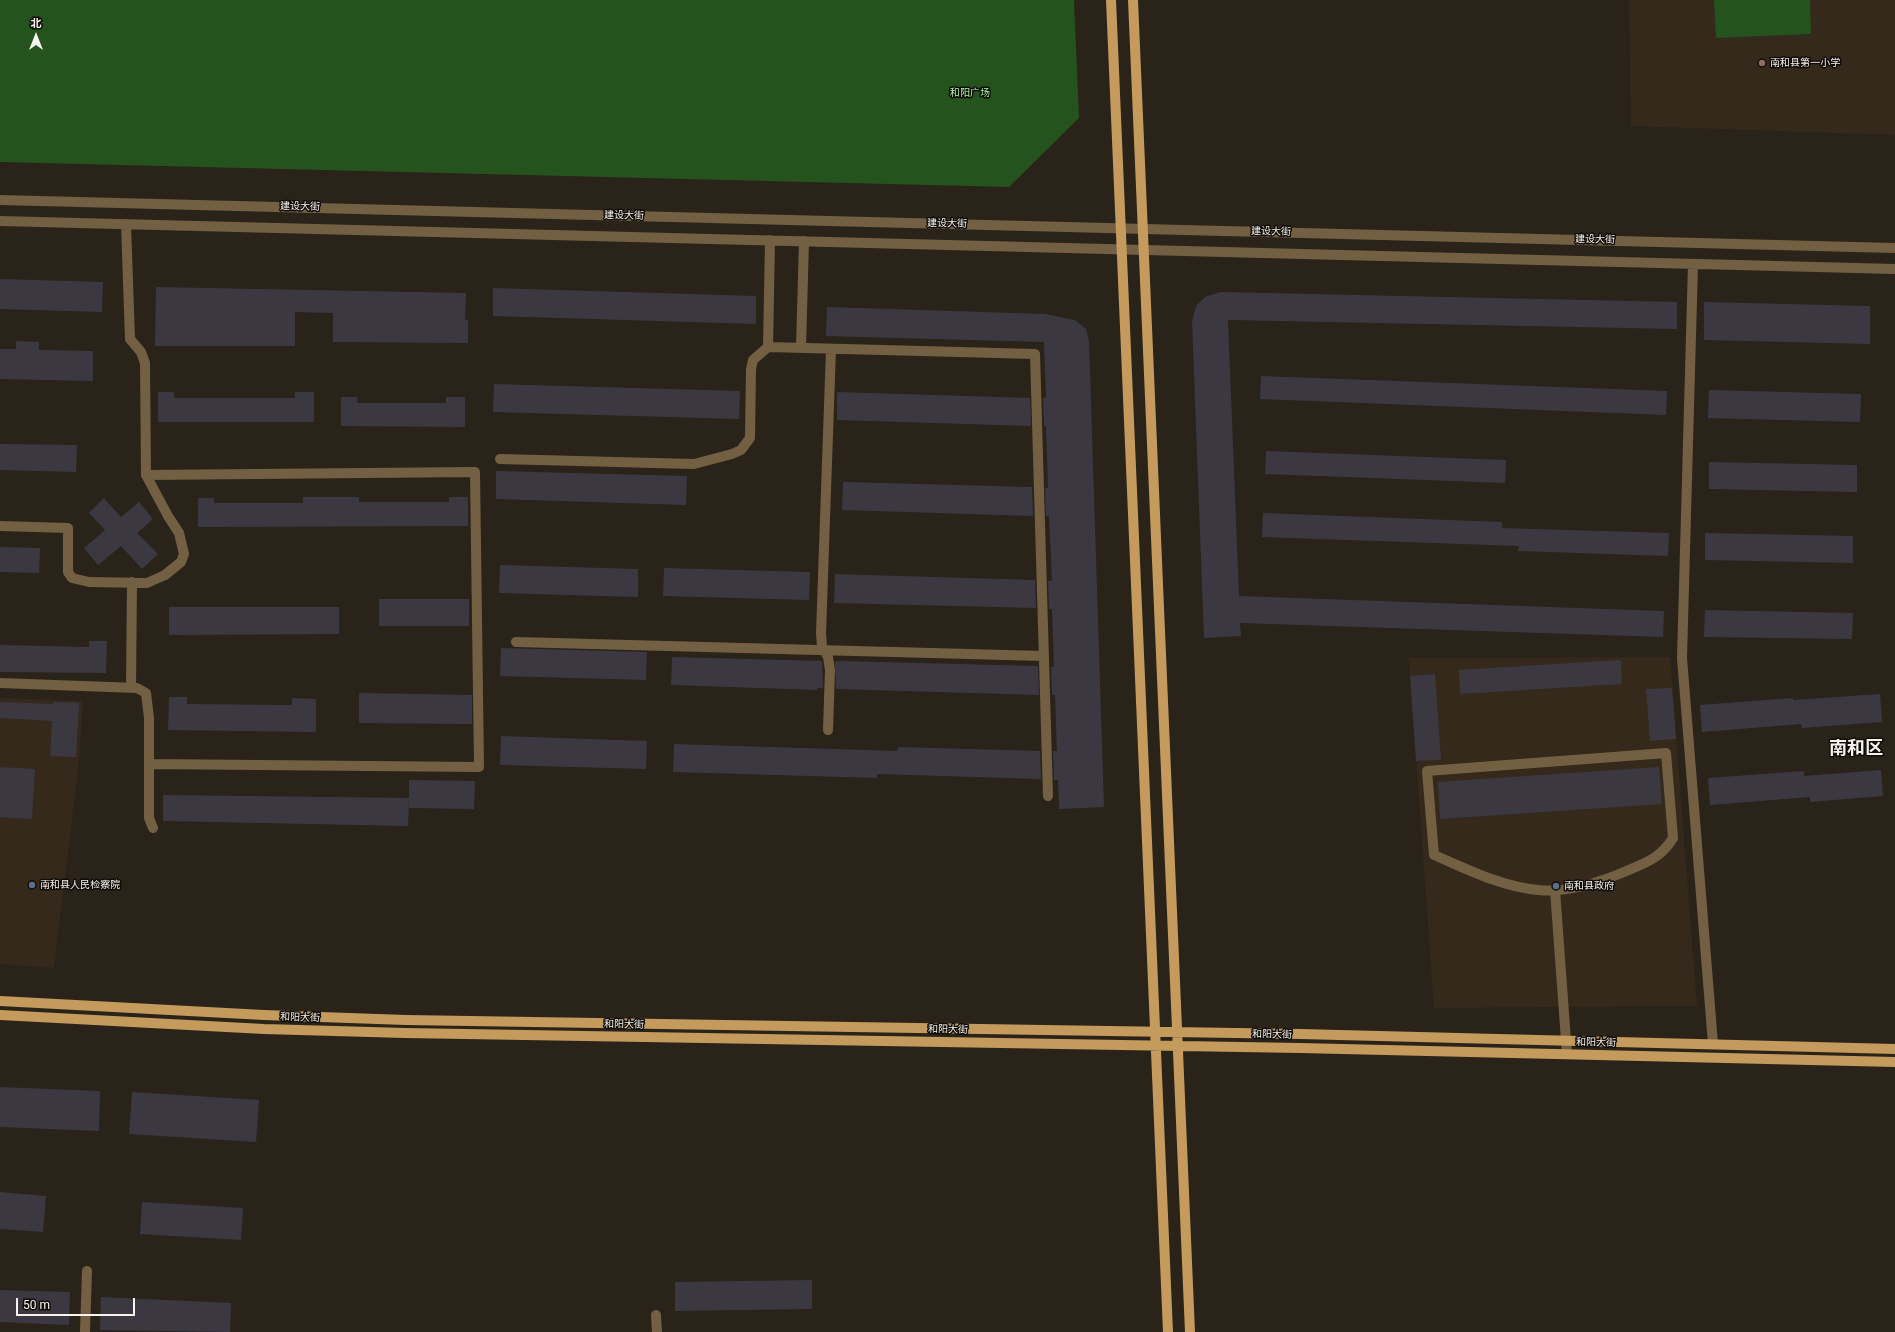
<!DOCTYPE html>
<html>
<head>
<meta charset="utf-8">
<style>
	body { margin:0 }
	#map { position:relative; width:1895px; height:1332px; overflow:hidden; background:#2a231a; font-family:Roboto,"Noto Sans SC",sans-serif }
	canvas { display:block }
	.north { position:absolute; left:16px; top:16px; width:40px; height:40px; -webkit-text-stroke:3px #100d09; paint-order:stroke; rotate:0deg; font-size:11px; font-weight:700; line-height:16px; text-align:center; color:#f8f3ed }
	.north::after { content:''; display:block; margin:auto; width:14px; height:18px; background:#f8f3ed; clip-path:polygon(50% 0,100% 100%,50% 72%,0 100%) }
	.scale { position:absolute; left:16px; top:1298px; width:119px; height:18px; box-sizing:border-box; border:2px solid #f8f3ed; border-top:0; padding-left:5px; font-size:12px; line-height:14px; white-space:nowrap; color:#f8f3ed; -webkit-text-stroke:3px #100d09; paint-order:stroke }
</style>
</head>
<body>
<div id="map">
<canvas width="1895" height="1332"></canvas>
<div class="north">北</div>
<div class="scale">50 m</div>
</div>
<script>
const context = document.querySelector('canvas').getContext('2d');
context.lineJoin = 'round';
function paint(path, color) {
  context.fillStyle = color;
  context.fill(path, 'evenodd');
}
function strokePath(path, color, width, dash) {
  context.strokeStyle = color;
  context.lineWidth = width;
  context.lineCap = dash ? 'butt' : 'round';
  context.setLineDash(dash || []);
  context.stroke(path);
}
function label(font, color, halo, rows, align = 'center') {
  context.font = font + ' Roboto,"Noto Sans SC",sans-serif';
  context.lineWidth = 3;
  context.setLineDash([]);
  context.textBaseline = 'middle';
  context.strokeStyle = halo;
  context.fillStyle = color;
  for (const [text, x, y, turn = 0] of rows) {
    context.save();
    context.translate(x, y);
    context.rotate((+turn || 0) * Math.PI / 180);
    context.textAlign = isNaN(turn) ? turn : align;
    if (halo) context.strokeText(text, 0, 0);
    context.fillText(text, 0, 0);
    context.restore();
  }
}
const built = new Path2D(`
	M 1629,0 L 1895,0 L 1895,135 L 1631,126 Z
	M 1670,657 L 1697,1006 L 1434,1008 L 1409,658 Z
	M 0,698 L 83,701 L 79,761 L 54,968 L 0,964 Z`);
const green = new Path2D(`
	M 0,0 L 1074,0 L 1079,118 L 1009,187 L 0,162 Z
	M 1714,0 L 1810,0 L 1811,34 L 1716,38 Z`);
const building = new Path2D(`
	M 0,279 L 103,282 L 102,312 L 0,309 Z
	M 156,287 L 466,293 L 465,320 L 468,320 L 468,343 L 333,342 L 333,313 L 295,312 L 295,346 L 155,346 Z
	M 493,288 L 756,296 L 756,324 L 493,316 Z
	M 1220,292 L 1677,302 L 1677,329 L 1228,320 L 1239,596 L 1664,611 L 1663,637 L 1240,623 L 1241,636 L 1204,638 L 1192,322 L 1196,306 L 1205,297 Z
	M 1704,302 L 1870,306 L 1870,344 L 1704,340 Z
	M 827,307 L 1045,314 L 1075,320 L 1086,329 L 1089,341 L 1104,807 L 1059,809 L 1058,780 L 1054,780 L 1053,751 L 1057,751 L 1055,695 L 1052,695 L 1051,667 L 1054,667 L 1052,609 L 1049,609 L 1048,581 L 1052,581 L 1049,516 L 1046,516 L 1045,488 L 1048,488 L 1046,426 L 1044,426 L 1043,398 L 1046,398 L 1044,342 L 826,336 Z
	M 16,341 L 39,342 L 39,350 L 93,351 L 93,381 L 0,379 L 0,349 L 16,349 Z
	M 1261,376 L 1667,391 L 1666,415 L 1260,399 Z
	M 494,384 L 740,391 L 739,419 L 493,412 Z
	M 1709,390 L 1861,394 L 1860,422 L 1708,418 Z
	M 158,392 L 174,392 L 174,398 L 295,398 L 295,392 L 314,392 L 314,422 L 158,422 Z
	M 837,392 L 1030,398 L 1031,426 L 837,420 Z
	M 341,397 L 357,397 L 357,403 L 446,403 L 446,397 L 465,397 L 465,427 L 341,426 Z
	M 0,444 L 77,445 L 76,472 L 0,470 Z
	M 1266,451 L 1506,460 L 1505,483 L 1265,474 Z
	M 1709,462 L 1857,465 L 1857,492 L 1709,489 Z
	M 496,471 L 687,476 L 686,505 L 496,499 Z
	M 843,482 L 1032,487 L 1033,516 L 842,510 Z
	M 303,497 L 359,497 L 359,502 L 449,502 L 449,497 L 468,497 L 468,526 L 198,527 L 198,498 L 214,498 L 214,503 L 303,503 Z
	M 104,498 L 121,517 L 139,502 L 153,519 L 137,533 L 158,554 L 142,569 L 121,546 L 98,565 L 84,548 L 105,530 L 89,513 Z
	M 1263,513 L 1502,522 L 1502,528 L 1669,533 L 1668,556 L 1518,551 L 1519,546 L 1262,537 Z
	M 1705,533 L 1853,536 L 1853,563 L 1705,560 Z
	M 0,547 L 40,548 L 39,573 L 0,572 Z
	M 500,565 L 638,569 L 638,597 L 499,593 Z
	M 664,568 L 810,572 L 809,600 L 663,596 Z
	M 835,574 L 1035,580 L 1036,608 L 834,603 Z
	M 379,599 L 469,599 L 469,626 L 379,626 Z
	M 169,607 L 339,607 L 339,634 L 169,635 Z
	M 1705,610 L 1853,613 L 1852,639 L 1704,637 Z
	M 89,641 L 107,641 L 106,673 L 0,672 L 0,645 L 89,647 Z
	M 501,648 L 647,652 L 646,680 L 500,676 Z
	M 672,657 L 822,661 L 823,688 L 817,688 L 817,690 L 671,685 Z
	M 1621,660 L 1622,684 L 1460,694 L 1459,670 Z
	M 839,661 L 1038,666 L 1039,695 L 836,689 L 835,662 Z
	M 1435,674 L 1441,760 L 1416,761 L 1410,676 Z
	M 1672,688 L 1676,739 L 1650,741 L 1646,689 Z
	M 359,693 L 472,695 L 472,724 L 359,723 Z
	M 1880,694 L 1882,722 L 1802,728 L 1801,724 L 1702,732 L 1700,705 L 1793,698 L 1793,700 Z
	M 169,697 L 187,697 L 187,704 L 292,705 L 292,698 L 316,699 L 316,732 L 168,730 Z
	M 0,702 L 53,704 L 53,702 L 79,703 L 76,757 L 50,756 L 52,721 L 0,718 Z
	M 501,736 L 647,741 L 646,769 L 500,765 Z
	M 674,744 L 897,751 L 898,747 L 1040,751 L 1041,779 L 877,774 L 877,778 L 673,772 Z
	M 0,767 L 35,769 L 32,819 L 0,817 Z
	M 1659,767 L 1662,804 L 1440,819 L 1438,782 Z
	M 1881,770 L 1883,796 L 1810,802 L 1810,797 L 1710,805 L 1708,778 L 1804,771 L 1804,776 Z
	M 409,780 L 475,781 L 474,809 L 409,808 Z
	M 163,795 L 409,798 L 408,826 L 163,821 Z
	M 0,1087 L 100,1091 L 99,1131 L 0,1127 Z
	M 132,1092 L 259,1100 L 256,1142 L 129,1134 Z
	M 0,1192 L 46,1196 L 43,1232 L 0,1229 Z
	M 142,1202 L 243,1208 L 241,1240 L 140,1234 Z
	M 812,1280 L 812,1309 L 675,1311 L 675,1282 Z
	M 0,1290 L 70,1292 L 69,1325 L 0,1322 Z
	M 101,1297 L 231,1303 L 230,1332 L 100,1330 Z`);
const minor = new Path2D(`
	M 0,200 L 1895,248
	M 0,221 L 1895,269
	M 1693,264 L 1682,658 L 1713,1044
	M 768,347 L 770,240
	M 801,348 L 804,241
	M 500,459 L 694,464 L 732,454 L 741,450 L 750,438 L 751,369 L 753,360 L 768,347 L 1035,354 L 1048,796
	M 146,475 L 475,472 L 479,767 L 149,764
	M 0,526 L 68,528 L 68,572 L 72,578 L 89,582 L 147,583 L 165,575 L 181,562 L 184,554 L 179,533 L 168,516 L 146,475 L 145,363 L 141,352 L 130,339 L 126,224
	M 516,642 L 1044,656
	M 0,683 L 137,688 L 146,693 L 149,718 L 149,818 L 153,828
	M 131,688 L 132,582
	M 828,730 L 830,670 L 828,657 L 822,647 L 821,633 L 831,349
	M 1666,753 L 1673,838 C 1660,859 1645,863 1624,872 C 1598,883 1566,893 1538,890 C 1502,887 1467,869 1434,855 L 1427,771 Z
	M 1555,890 L 1567,1054
	M 656,1315 L 657,1332
	M 85,1332 L 87,1271`);
const major = new Path2D(`
	M 1111,0 L 1168,1332
	M 1133,0 L 1190,1332
	M 0,1001 L 264,1015 L 406,1020 L 1300,1034 L 1895,1049
	M 0,1015 L 264,1029 L 405,1033 L 1300,1048 L 1895,1062`);
const markers = [
	[1762,63,4,"#8d6e63"],
	[32,885,4,"#5c6f8a"],
	[1556,886,4,"#5c6f8a"]
];
const poiNames = [
	["南和县第一小学",1770,63],
	["南和县人民检察院",40,885],
	["南和县政府",1564,886]
];
const parkNames = [
	["和阳广场",970,93]
];
const streetNames = [
	["建设大街",300,207,1],
	["建设大街",624,216,1],
	["建设大街",947,224,1],
	["建设大街",1271,232,1],
	["建设大街",1595,240,1],
	["和阳大街",300,1018,2],
	["和阳大街",624,1025,1],
	["和阳大街",948,1030,1],
	["和阳大街",1272,1035,1],
	["和阳大街",1596,1043,1]
];
const townNames = [
	["南和区",1856,749]
];
paint(built, '#34291b');
paint(green, '#24531e');
paint(building, '#3b3842');
strokePath(minor, '#736043', 10);
strokePath(major, '#c49b5d', 10);
for (const [x, y, r, color] of markers) {
  const dot = new Path2D();
  dot.arc(x, y, r, 0, 2 * Math.PI);
  context.fillStyle = color;
  context.fill(dot);
  strokePath(dot, '#100d09', 1.5);
}
label('10px', '#f8f3ed', '#100d09', poiNames, 'left');
label('10px', '#aaf7a0', '#100d09', parkNames);
label('10px', '#f8f3ed', '#100d09', streetNames);
label('bold 18px', '#f8f3ed', '#100d09', townNames);
</script>
</body>
</html>
